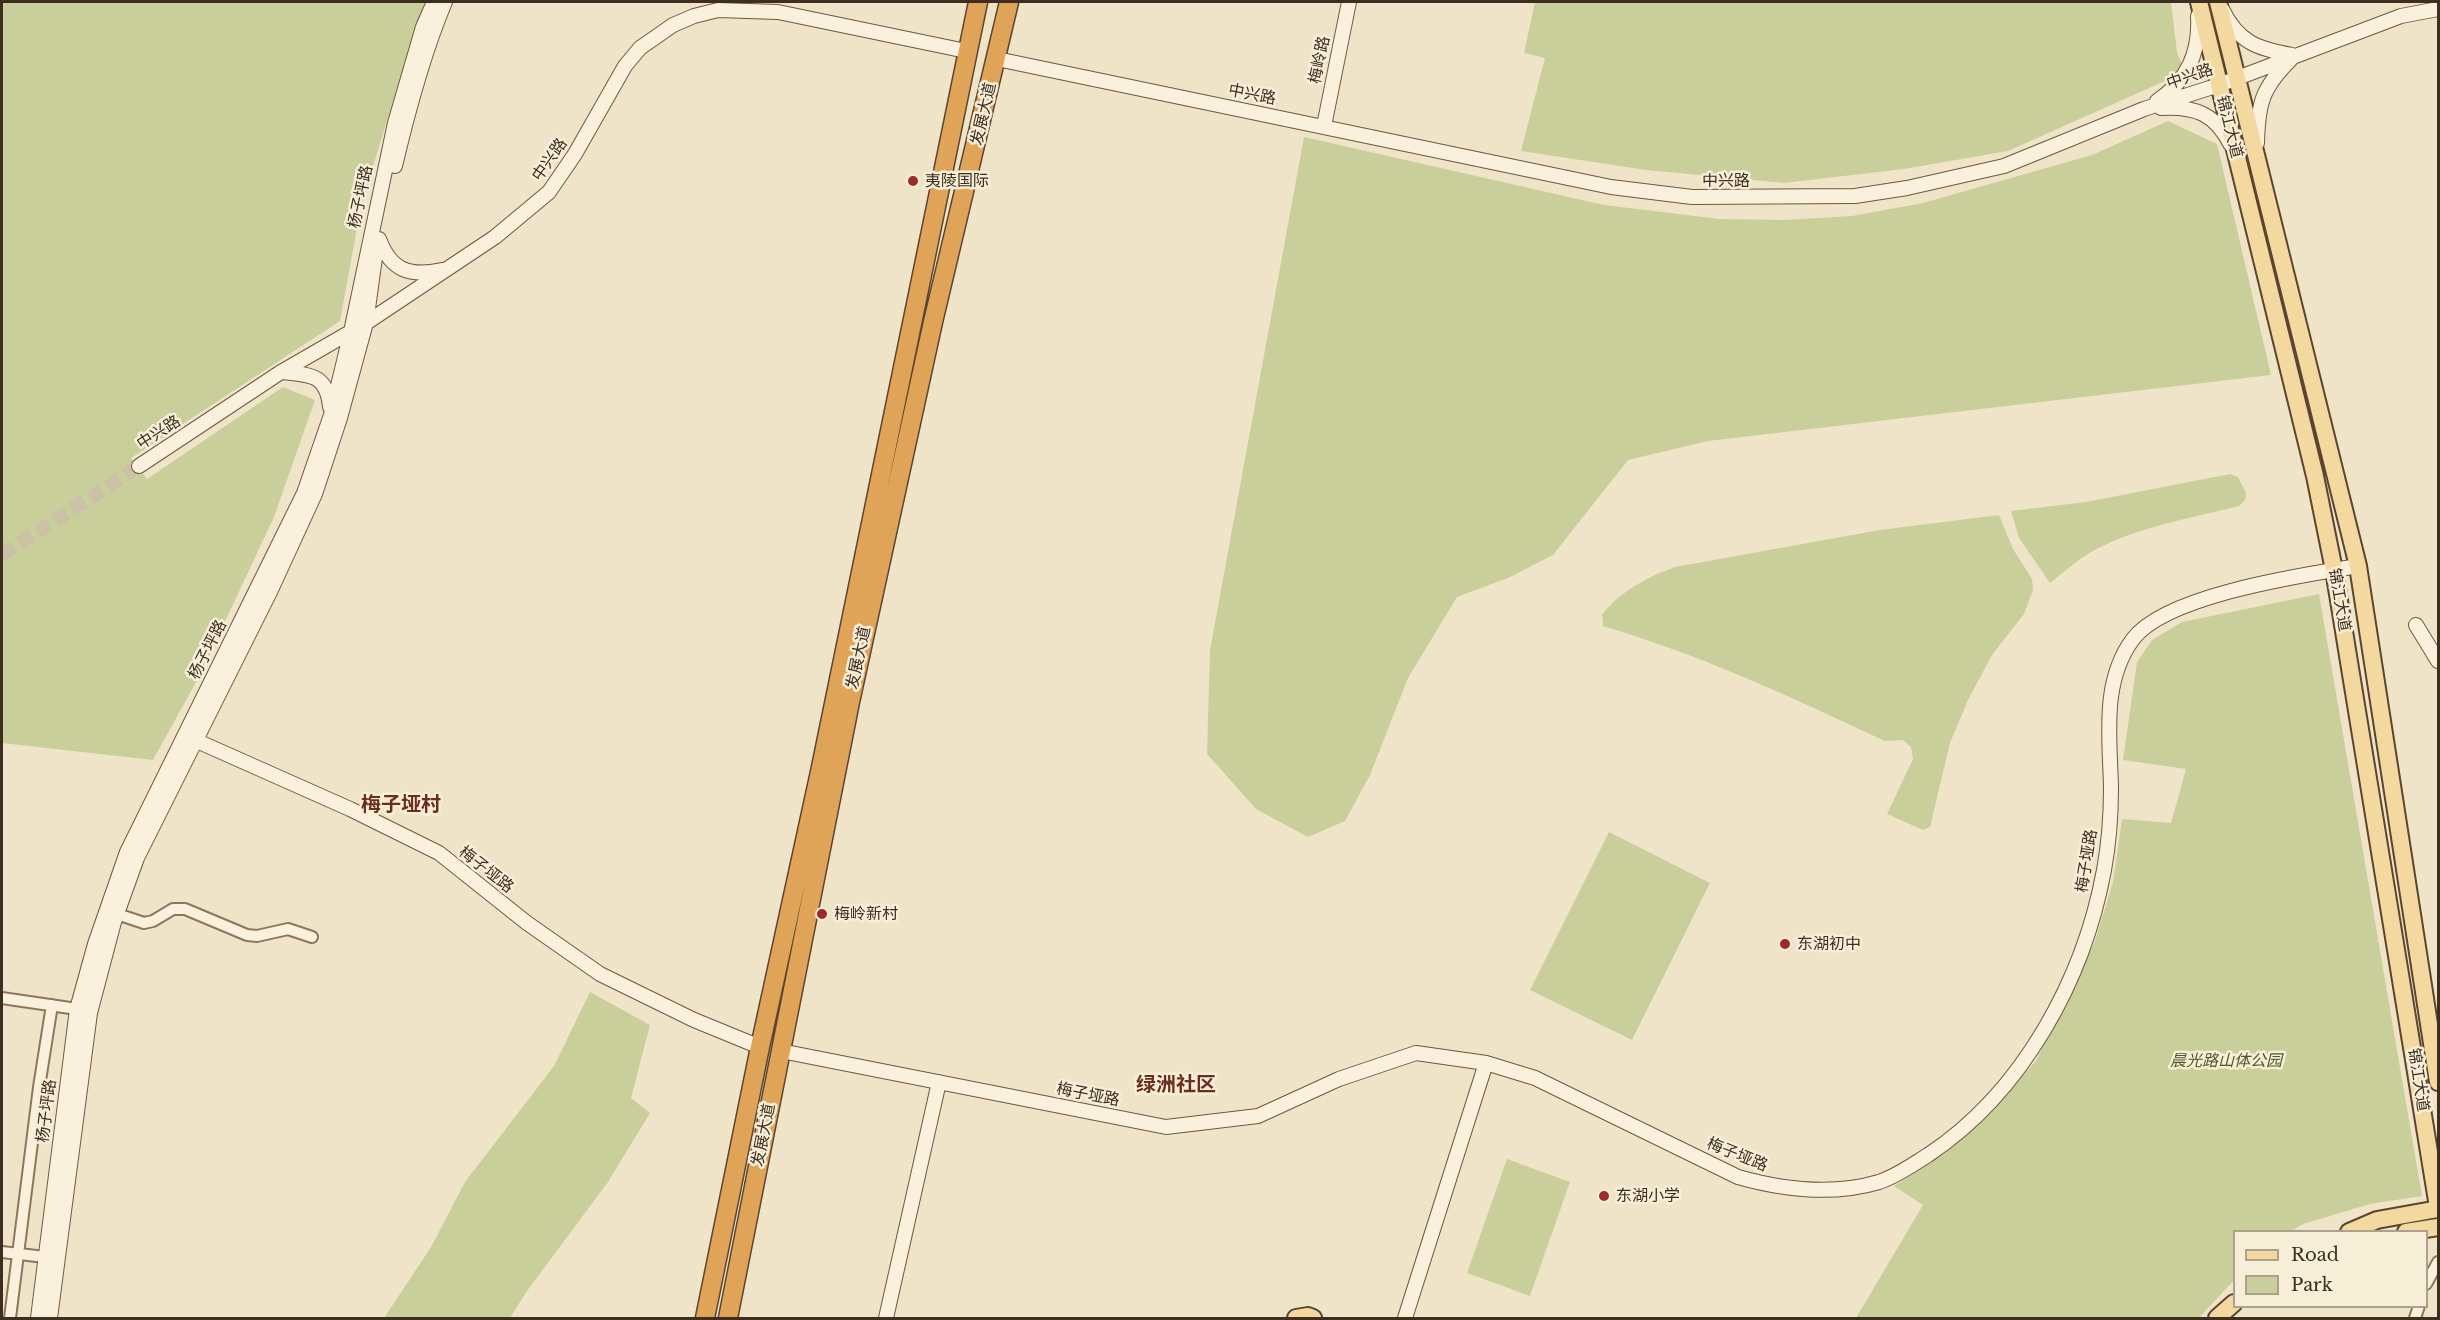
<!DOCTYPE html>
<html>
<head>
<meta charset="utf-8">
<style>
	body { margin:0 }
	#map { position:relative; width:2440px; height:1320px; overflow:hidden; background:#f0e4c8; font-family:"Libre Baskerville",serif }
	canvas { display:block }
	.frame { position:absolute; inset:0; border:3px solid #3d2e20; pointer-events:none }
	.legend { position:absolute; left:2233px; top:1230px; width:195px; height:78px; box-sizing:border-box; background:#f7eed8; border:2px solid #ada18e; margin:0; padding:8px 10px; list-style:none; font-size:18px; color:#3d2e20 }
	.legend li { display:flex; align-items:center; gap:12px; height:30px }
	.legend b { width:30px; border:2px solid #ada18e }
</style>
</head>
<body>
<div id="map">
<canvas width="2440" height="1320"></canvas>
<div class="frame"></div>
<ul class="legend">
<li><b style="height:8px;background:#f3d9a0"></b>Road</li>
<li><b style="height:16px;background:#c9cf9b"></b>Park</li>
</ul>
</div>
<script>
const context = document.querySelector('canvas').getContext('2d');
context.lineJoin = 'round';
function paint(path, color) {
  context.fillStyle = color;
  context.fill(path, 'evenodd');
}
function strokePath(path, color, width, dash) {
  context.strokeStyle = color;
  context.lineWidth = width;
  context.lineCap = dash ? 'butt' : 'round';
  context.setLineDash(dash || []);
  context.stroke(path);
}
function label(font, color, halo, rows, align = 'center') {
  context.font = font + ' "Libre Baskerville","Noto Sans SC",serif';
  context.lineWidth = 5;
  context.setLineDash([]);
  context.textBaseline = 'middle';
  context.strokeStyle = halo;
  context.fillStyle = color;
  for (const [text, x, y, turn = 0] of rows) {
    context.save();
    context.translate(x, y);
    context.rotate((+turn || 0) * Math.PI / 180);
    context.textAlign = isNaN(turn) ? turn : align;
    if (halo) context.strokeText(text, 0, 0);
    context.fillText(text, 0, 0);
    context.restore();
  }
}
const green = new Path2D(`
	M 2,2 L 426,2 L 416,26 L 361,206 L 340,321 L 131,458 L 147,479 L 283,387 L 315,400 L 274,517 L 201,673 L 153,760 L 2,743 Z
	M 1535,2 L 2171,2 L 2177,52 L 2185,72 L 2008,151 L 1904,169 L 1784,183 L 1646,170 L 1521,151 L 1545,58 L 1524,53 Z
	M 2168,121 L 2217,144 L 2271,375 L 1708,441 L 1628,460 L 1553,555 L 1508,578 L 1457,597 L 1408,678 L 1370,775 L 1345,821 L 1308,837 L 1256,809 L 1207,754 L 1210,650 L 1304,137 L 1604,205 L 1720,219 L 1784,220 L 1852,216 L 1923,203 L 2092,155 Z
	M 2230,474 L 2238,477 L 2246,493 L 2245,500 L 2239,506 C 2191,518 2133,528 2091,552 C 2077,560 2063,573 2050,583 L 2019,538 L 2011,511 L 2086,502 Z
	M 1999,515 L 2013,549 L 2032,579 L 2033,590 L 2024,614 L 1992,655 L 1968,700 L 1950,743 L 1930,827 L 1923,830 L 1887,814 L 1913,759 L 1911,747 L 1903,740 L 1885,741 C 1793,698 1701,655 1603,626 L 1602,615 C 1620,591 1648,577 1675,567 L 1880,530 Z
	M 2319,594 L 2422,1196 L 2370,1204 L 2303,1224 L 2291,1231 L 2234,1232 L 2234,1280 L 2199,1318 L 1856,1318 L 1923,1205 L 1894,1186 L 1924,1167 L 1975,1125 L 2036,1061 L 2095,941 L 2113,882 L 2122,819 L 2171,823 L 2186,769 L 2123,760 L 2137,662 L 2152,640 L 2182,622 Z
	M 1609,832 L 1710,883 L 1632,1040 L 1530,990 Z
	M 590,992 L 650,1025 L 631,1098 L 650,1113 L 608,1182 L 527,1291 L 510,1318 L 384,1318 L 431,1247 L 465,1182 L 554,1066 Z
	M 1507,1159 L 1570,1182 L 1530,1296 L 1467,1273 Z`);
const secondaryTunnel = new Path2D(`
	M 2,555 L 139,466`);
const street = new Path2D(`
	M 117,914 L 144,923 L 153,921 L 173,909 L 185,909 L 247,935 L 257,936 L 288,929 L 312,937
	M 2,998 L 77,1009
	M 2,1252 L 45,1257
	M 2426,1284 L 2438,1262
	M 10,1318 L 39,1087 L 52,1005
	M 2415,1318 L 2419,1306`);
const secondary = new Path2D(`
	M 2222,9 C 2238,43 2259,49 2292,55
	M 997,59 L 1611,187 L 1692,197 L 1855,196 L 1907,188 L 2004,166 L 2144,109 L 2219,85 L 2401,16 L 2438,9
	M 2157,101 C 2188,80 2200,52 2198,16
	M 2161,108 C 2196,106 2215,114 2231,145
	M 1324,126 L 1349,2
	M 2257,143 C 2258,103 2262,88 2291,59
	M 395,166 C 408,111 423,54 445,2
	M 379,239 C 391,271 410,277 442,270
	M 281,372 C 309,375 327,373 330,407
	M 139,466 L 281,372 L 366,323 L 495,237 L 549,192 L 575,154 L 625,66 L 640,48 L 673,25 L 694,16 L 718,10 L 778,12 L 966,51
	M 2416,625 L 2438,661
	M 188,737 L 350,809 L 439,853 L 527,923 L 600,974 L 694,1020 L 760,1047
	M 781,1051 L 1166,1127 L 1258,1116 L 1339,1079 L 1416,1053 L 1486,1063 L 1535,1078 L 1738,1177 C 1784,1190 1832,1196 1879,1182 C 1897,1176 1912,1165 1928,1155 C 2023,1092 2084,979 2104,870 C 2109,843 2111,815 2111,788 C 2110,738 2101,682 2133,639 C 2166,595 2303,575 2358,566
	M 38,1318 L 77,1009 L 95,944 L 127,852 L 304,493 L 331,415 L 351,332 L 395,123 L 423,27 L 434,2
	M 50,1318 L 90,1013 L 114,922 L 137,858 L 270,592 L 315,494 L 340,418 L 366,323 L 377,243
	M 886,1318 L 939,1082
	M 1405,1318 L 1486,1063`);
const primary = new Path2D(`
	M 2199,2 L 2315,476 L 2334,570 L 2438,1207
	M 2218,2 L 2358,566 L 2438,1082
	M 2349,1232 L 2377,1220 L 2438,1209
	M 2406,1232 L 2438,1227
	M 1296,1318 L 1308,1316 L 1313,1318
	M 2217,1318 L 2234,1303`);
const highway = new Path2D(`
	M 705,1318 L 760,1047 L 820,772 L 978,2
	M 728,1318 L 850,702 L 933,322 L 1009,2`);
const markers = [
	[913,181,6,"#9e2a2b"],
	[822,914,6,"#9e2a2b"],
	[1785,944,6,"#9e2a2b"],
	[1604,1196,6,"#9e2a2b"]
];
const streetNames = [
	["梅岭路",1320,60,-78],
	["中兴路",2190,77,-19],
	["中兴路",1252,95,11],
	["发展大道",984,114,-77],
	["锦江大道",2229,127,76],
	["中兴路",550,160,-55],
	["中兴路",1726,181],
	["杨子坪路",361,197,-78],
	["中兴路",159,433,-33],
	["锦江大道",2339,600,80],
	["杨子坪路",208,650,-63],
	["发展大道",859,658,-78],
	["梅子垭路",2087,861,-81],
	["梅子垭路",486,870,38],
	["锦江大道",2418,1080,81],
	["梅子垭路",1088,1095,11],
	["杨子坪路",47,1111,-83],
	["发展大道",764,1135,-79],
	["梅子垭路",1737,1155,22]
];
const poiNames = [
	["夷陵国际",925,181],
	["梅岭新村",834,914],
	["东湖初中",1797,944],
	["东湖小学",1616,1196]
];
const parkNames = [
	["晨光路山体公园",2226,1061]
];
const quarterNames = [
	["梅子垭村",401,805],
	["绿洲社区",1176,1085]
];
paint(green, '#c9cf9b');
strokePath(secondaryTunnel, '#ccc0a6', 14, [14, 7]);
strokePath(street, '#8d765c', 14);
strokePath(secondary, '#6f573f', 16);
strokePath(primary, '#5b4430', 20);
strokePath(highway, '#5b4430', 21);
strokePath(street, '#faf1dc', 10);
strokePath(secondary, '#faf1dc', 14);
strokePath(primary, '#f3d9a0', 16);
strokePath(highway, '#e0a458', 18);
for (const [x, y, r, color] of markers) {
  const dot = new Path2D();
  dot.arc(x, y, r, 0, 2 * Math.PI);
  context.fillStyle = color;
  context.fill(dot);
  strokePath(dot, '#f7eed8', 2);
}
label('16px', '#3d2e20', '#f7eed8', streetNames);
label('16px', '#3d2e20', '#f7eed8', poiNames, 'left');
label('italic 16px', '#4d5a26', '#f7eed8', parkNames);
label('bold 20px', '#6b2e1e', '#f7eed8', quarterNames);
</script>
</body>
</html>
